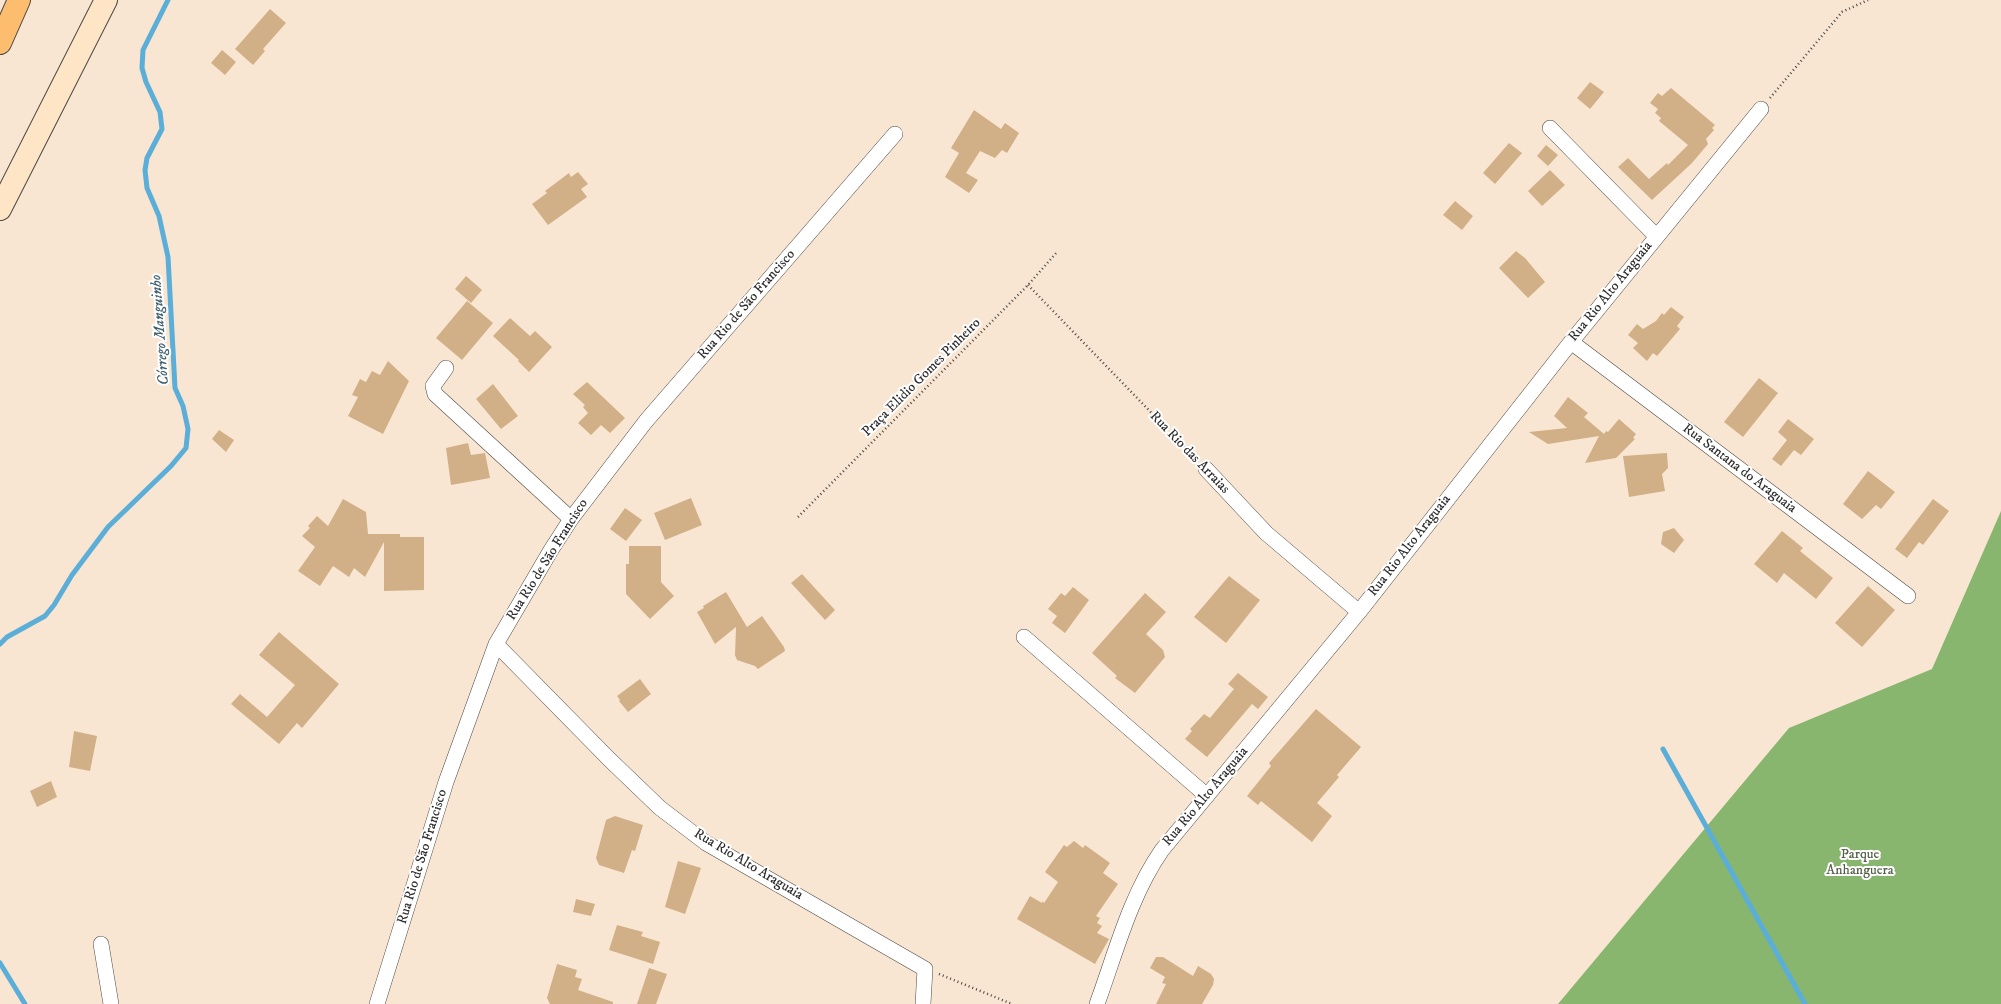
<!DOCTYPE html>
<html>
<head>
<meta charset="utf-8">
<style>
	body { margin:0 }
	canvas { display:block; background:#f8e6d2 }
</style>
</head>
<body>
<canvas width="2001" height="1004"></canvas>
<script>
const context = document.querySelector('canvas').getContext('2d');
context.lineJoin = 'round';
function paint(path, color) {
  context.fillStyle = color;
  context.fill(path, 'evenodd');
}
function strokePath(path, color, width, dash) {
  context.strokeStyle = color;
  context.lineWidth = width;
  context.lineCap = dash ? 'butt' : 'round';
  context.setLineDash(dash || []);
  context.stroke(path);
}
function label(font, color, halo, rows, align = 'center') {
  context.font = font + ' "IM FELL DW Pica",serif';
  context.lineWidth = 4;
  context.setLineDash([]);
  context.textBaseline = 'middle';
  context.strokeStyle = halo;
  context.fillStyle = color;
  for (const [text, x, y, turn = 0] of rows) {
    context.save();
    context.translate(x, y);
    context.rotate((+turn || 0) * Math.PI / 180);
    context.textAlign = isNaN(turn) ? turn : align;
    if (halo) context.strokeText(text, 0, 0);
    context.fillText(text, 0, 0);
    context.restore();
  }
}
const forest = new Path2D(`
	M 2001,511 L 2001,1004 L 1558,1004 L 1789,728 L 1932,669 Z`);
const stream = new Path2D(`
	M 0,644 L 7,637 L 45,616 L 54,605 L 72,575 L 108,527 L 171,466 L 186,448 L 188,429 L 183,406 L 175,388 L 168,257 L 159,216 L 147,188 L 145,170 L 147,158 L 162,129 L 160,112 L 146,82 L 142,68 L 143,50 L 168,0
	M 1663,749 L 1805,1004
	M 0,963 L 25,1004`);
const building = new Path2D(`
	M 270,9 L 286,23 L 263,49 L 265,51 L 253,65 L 235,49 Z
	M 222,50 L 236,62 L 225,75 L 211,63 Z
	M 1590,82 L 1604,92 L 1590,109 L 1577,98 Z
	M 1671,88 L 1715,125 L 1712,128 L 1714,130 L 1706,139 L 1708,144 L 1692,163 L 1652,200 L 1618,167 L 1628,158 L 1649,179 L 1667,163 L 1668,165 L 1688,145 L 1659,121 L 1661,118 L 1655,113 L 1658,109 L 1650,103 L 1658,93 L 1662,96 Z
	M 974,110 L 1001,129 L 1005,123 L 1019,133 L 1007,153 L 1002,150 L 995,158 L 980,151 L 966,173 L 978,180 L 969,193 L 945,177 L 959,153 L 951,148 Z
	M 1509,143 L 1522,153 L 1495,184 L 1483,173 Z
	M 1546,145 L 1558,155 L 1548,166 L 1537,156 Z
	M 1550,170 L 1565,185 L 1542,206 L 1528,191 Z
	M 578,172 L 588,184 L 581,189 L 587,197 L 548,225 L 532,204 L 547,193 L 545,191 L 569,173 L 571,177 Z
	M 1455,201 L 1473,216 L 1462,230 L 1443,215 Z
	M 1516,251 L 1525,258 L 1545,282 L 1528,298 L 1499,268 Z
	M 466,276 L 482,290 L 471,303 L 455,289 Z
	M 467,301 L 493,323 L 462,360 L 436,338 Z
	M 1671,307 L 1684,317 L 1677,326 L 1680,329 L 1657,356 L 1653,353 L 1647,361 L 1633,348 L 1638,343 L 1628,335 L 1637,324 L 1643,329 L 1656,321 L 1662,313 L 1664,315 Z
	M 510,318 L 530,336 L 535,331 L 552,347 L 529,372 L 518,361 L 519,360 L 493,336 Z
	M 388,361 L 409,381 L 383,434 L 348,416 L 358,397 L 352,395 L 360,379 L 366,382 L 372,371 L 380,375 Z
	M 1759,378 L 1778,393 L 1743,437 L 1724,422 Z
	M 587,382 L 625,418 L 610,433 L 601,425 L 591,435 L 578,423 L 588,413 L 583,407 L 585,405 L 573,394 Z
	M 493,384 L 518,416 L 501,429 L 476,399 Z
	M 1568,397 L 1588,413 L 1584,417 L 1604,434 L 1606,431 L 1608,432 L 1619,419 L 1636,434 L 1633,438 L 1635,439 L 1616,458 L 1585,463 L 1599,436 L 1548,444 L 1529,432 L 1567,428 L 1554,416 Z
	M 1788,419 L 1814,439 L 1801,455 L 1794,450 L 1781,466 L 1772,459 L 1787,440 L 1778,432 Z
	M 219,430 L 234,440 L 226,452 L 212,439 Z
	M 468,443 L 471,455 L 485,453 L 490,478 L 451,485 L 446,448 Z
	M 1667,453 L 1668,468 L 1662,474 L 1665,491 L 1629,497 L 1623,456 Z
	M 1868,471 L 1895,492 L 1881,509 L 1876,505 L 1862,519 L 1843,504 Z
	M 691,498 L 702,525 L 665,540 L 654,513 Z
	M 343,499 L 366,512 L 368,534 L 400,534 L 400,537 L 424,537 L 424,590 L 384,591 L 384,542 L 365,577 L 354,568 L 349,577 L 333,566 L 320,586 L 298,571 L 315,547 L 302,536 L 310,528 L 308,526 L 317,516 L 328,526 Z
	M 1933,499 L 1949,511 L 1923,545 L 1919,542 L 1907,558 L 1895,549 Z
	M 625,508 L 642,520 L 626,541 L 610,529 Z
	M 1674,528 L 1684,540 L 1674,553 L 1661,544 L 1663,532 Z
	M 1782,531 L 1803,548 L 1800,551 L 1833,578 L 1816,599 L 1784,573 L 1777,583 L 1754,564 Z
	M 629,546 L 661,546 L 661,582 L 674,596 L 650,619 L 626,594 L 626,564 L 629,564 Z
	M 802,574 L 835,610 L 825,620 L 791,583 Z
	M 1229,576 L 1260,600 L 1226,643 L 1194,617 Z
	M 1868,586 L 1895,610 L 1862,647 L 1835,623 Z
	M 1073,587 L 1089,600 L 1065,633 L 1052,623 L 1057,616 L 1048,609 L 1061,593 L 1065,596 Z
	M 726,592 L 747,627 L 762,616 L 784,647 L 785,651 L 758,669 L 755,666 L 737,660 L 735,655 L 736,627 L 715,644 L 697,612 L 704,608 L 703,606 Z
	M 1145,593 L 1166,612 L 1146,634 L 1163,650 L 1165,657 L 1135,693 L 1115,678 L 1117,676 L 1092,653 Z
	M 279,632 L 339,684 L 302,728 L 297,723 L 279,744 L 231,704 L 240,694 L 267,717 L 295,685 L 259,655 Z
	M 1238,673 L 1268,697 L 1258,709 L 1252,704 L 1207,757 L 1185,739 L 1192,731 L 1190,729 L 1204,714 L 1210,718 L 1234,689 L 1228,684 Z
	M 640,679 L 651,694 L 628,712 L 619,701 L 620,700 L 617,696 Z
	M 1316,709 L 1361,747 L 1337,775 L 1339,777 L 1317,803 L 1332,816 L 1312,842 L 1261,801 L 1258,805 L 1247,796 L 1271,766 L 1269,763 Z
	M 74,731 L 97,736 L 90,771 L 69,767 Z
	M 51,781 L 57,797 L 37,807 L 30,791 Z
	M 615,816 L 643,825 L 635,851 L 632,850 L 624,873 L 599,865 L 596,858 L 606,820 Z
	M 1074,841 L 1083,848 L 1085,845 L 1110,863 L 1103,873 L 1118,884 L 1096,916 L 1100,918 L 1097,923 L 1102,926 L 1097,933 L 1109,939 L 1095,964 L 1017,919 L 1030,896 L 1042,903 L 1042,901 L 1044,903 L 1058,882 L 1045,872 L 1064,845 L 1067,847 Z
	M 678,861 L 701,868 L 685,914 L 665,907 Z
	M 576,899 L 595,904 L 591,916 L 573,912 Z
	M 617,925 L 643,932 L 641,936 L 660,942 L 653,964 L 609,950 Z
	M 1156,957 L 1163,957 L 1193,976 L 1198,966 L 1211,974 L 1214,979 L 1213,985 L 1202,1004 L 1156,1004 L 1166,984 L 1162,983 L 1165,977 L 1150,968 Z
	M 557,964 L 577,970 L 575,977 L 582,979 L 578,990 L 613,1002 L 613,1004 L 550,1004 L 547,998 Z
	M 649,968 L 667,974 L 656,1004 L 637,1004 Z`);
const path = new Path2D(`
	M 1770,98 L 1842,12 L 1868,0
	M 1028,285 L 1196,459
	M 798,517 L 1028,285 L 1058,251
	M 939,974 L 1012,1004`);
const minor = new Path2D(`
	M 1550,128 L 1656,236
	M 1571,342 L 1908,596
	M 446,368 L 433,386 L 435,394 L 571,519
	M 1206,469 L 1266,533 L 1359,612
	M 1024,637 L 1207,796
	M 496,644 L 609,759 L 660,808 L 706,843 L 925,969 L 923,1004
	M 101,944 L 111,1004
	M 377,1004 L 446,782 L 496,644 L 551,550 L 571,519 L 646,421 L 895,134
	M 1097,1004 C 1116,952 1130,896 1162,850 L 1359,612 L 1571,342 L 1761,109`);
const secondary = new Path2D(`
	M 0,209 L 106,0`);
const motorway = new Path2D(`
	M 0,43 L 19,0`);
const streetNames = [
	["Rua Rio Alto Araguaia",1611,292,-51],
	["Rua Rio de São Francisco",747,305,-49],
	["Praça Elidio Gomes Pinheiro",922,378,-45],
	["Rua Rio das Arraias",1189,453,46],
	["Rua Santana do Araguaia",1739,469,37],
	["Rua Rio Alto Araguaia",1410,546,-52],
	["Rua Rio de São Francisco",548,560,-58],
	["Rua Rio Alto Araguaia",1206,797,-50],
	["Rua Rio de São Francisco",423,857,-73],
	["Rua Rio Alto Araguaia",748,865,31]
];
const parkNames = [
	["Parque",1860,855],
	["Anhanguera",1860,871]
];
const waterNames = [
	["Córrego Manguinho",161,330,-94]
];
paint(forest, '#88b66f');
strokePath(stream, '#5baed7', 5);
paint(building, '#d1b087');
strokePath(minor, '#4a4744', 16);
strokePath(secondary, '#4a4744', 24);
strokePath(motorway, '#4a4744', 24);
strokePath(path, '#4a4744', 2.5, [1, 3]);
strokePath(minor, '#fff', 15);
strokePath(secondary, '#fee5c5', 22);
strokePath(motorway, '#fcbd6f', 22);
label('14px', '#2b2b2b', '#fff', streetNames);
label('14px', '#515e45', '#fff', parkNames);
label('italic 15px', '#3e5f70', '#fff', waterNames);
</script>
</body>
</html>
